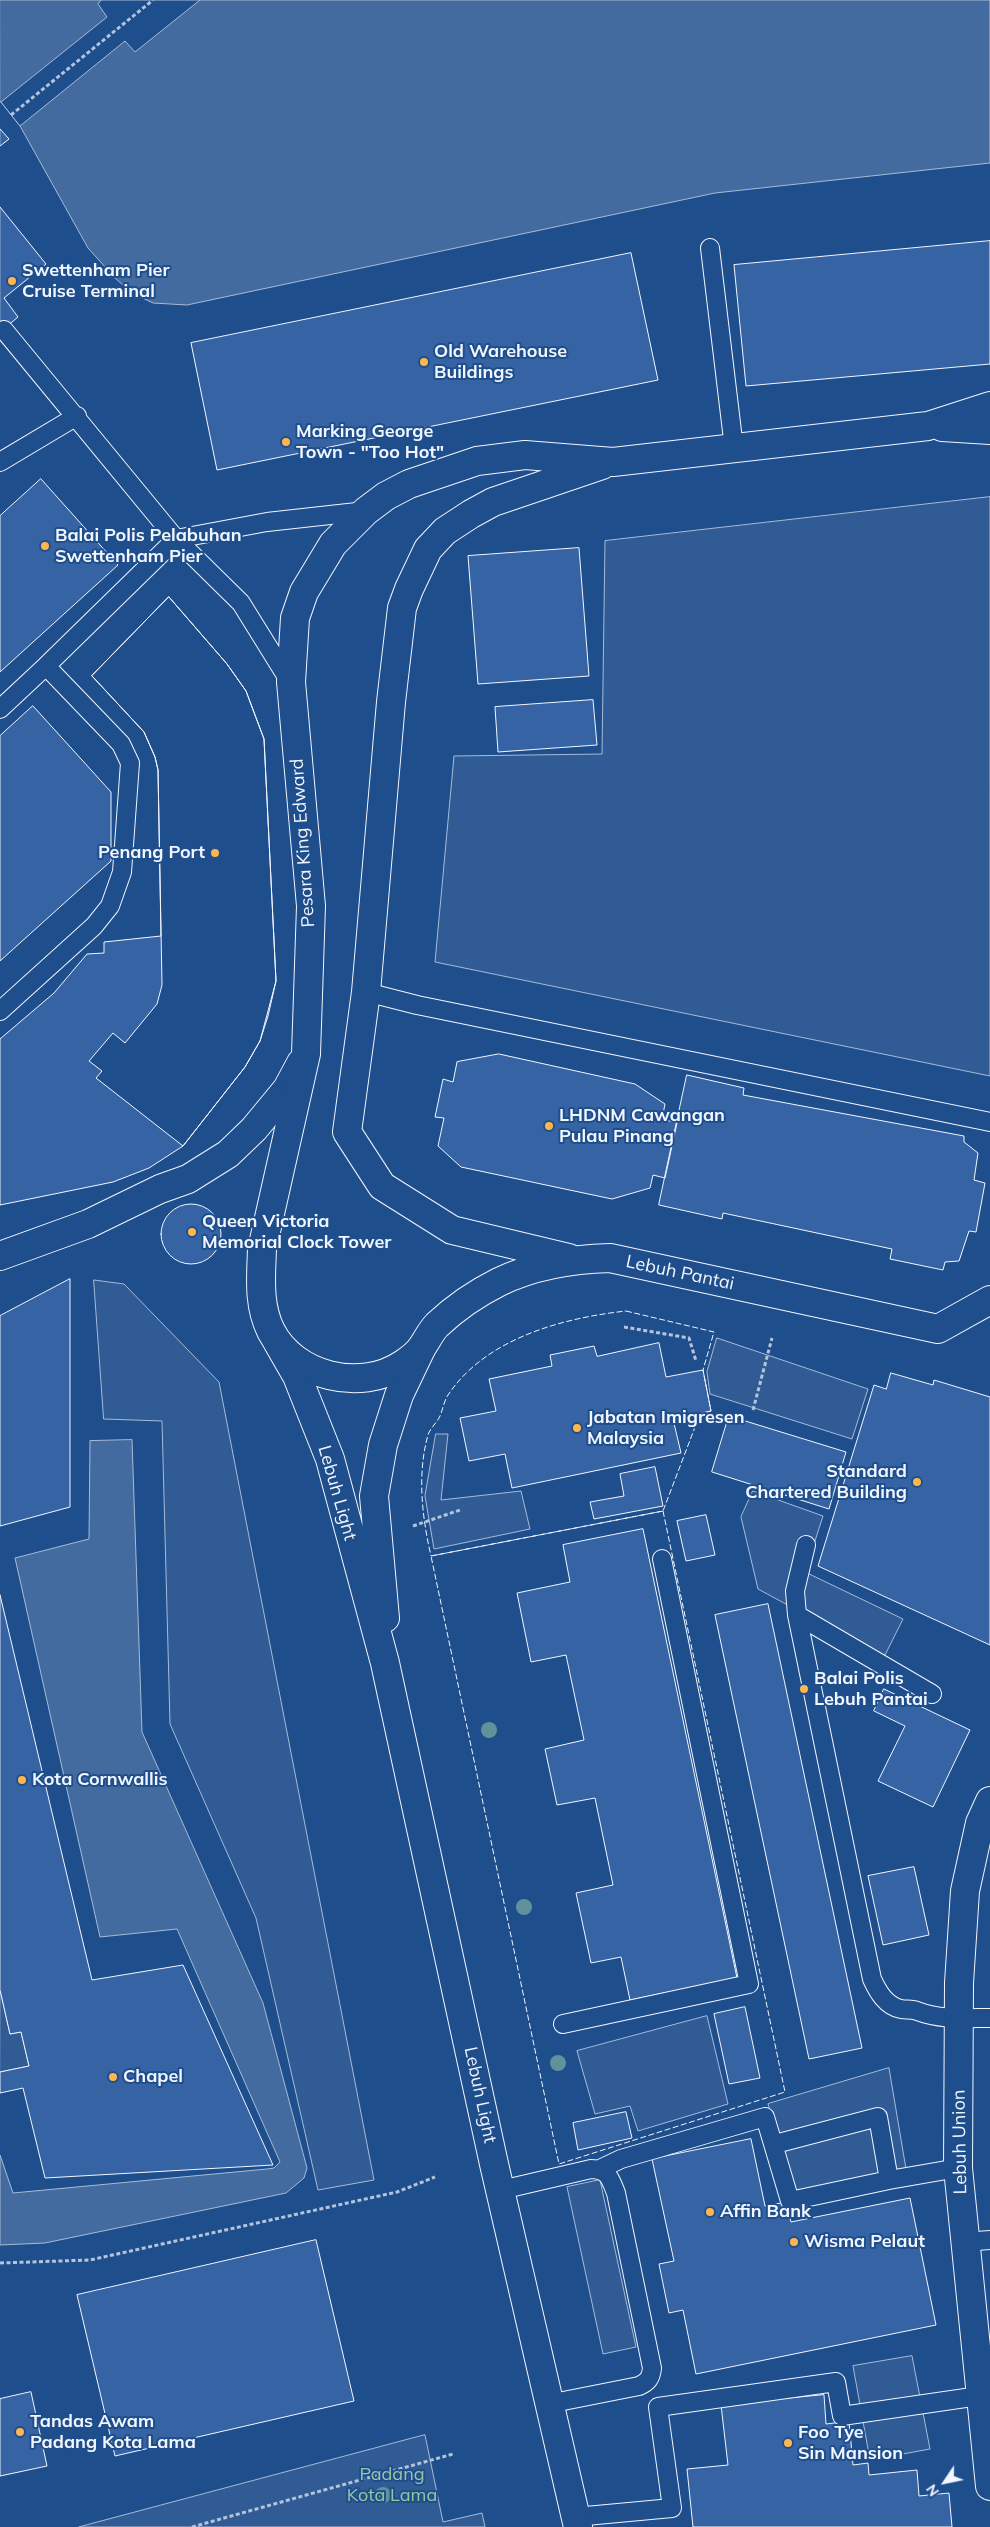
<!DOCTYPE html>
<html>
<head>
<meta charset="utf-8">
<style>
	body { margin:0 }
	#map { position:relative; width:990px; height:2527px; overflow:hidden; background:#1f4e8c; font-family:Mulish,sans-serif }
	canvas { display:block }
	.north { position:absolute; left:920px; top:2457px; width:50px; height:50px; -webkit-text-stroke:4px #1f4e8c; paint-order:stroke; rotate:236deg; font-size:14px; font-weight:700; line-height:20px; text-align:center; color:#f2f6ff }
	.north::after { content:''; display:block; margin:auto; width:18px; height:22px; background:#f2f6ff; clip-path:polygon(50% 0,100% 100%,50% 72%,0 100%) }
</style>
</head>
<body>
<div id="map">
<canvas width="990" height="2527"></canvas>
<div class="north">N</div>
</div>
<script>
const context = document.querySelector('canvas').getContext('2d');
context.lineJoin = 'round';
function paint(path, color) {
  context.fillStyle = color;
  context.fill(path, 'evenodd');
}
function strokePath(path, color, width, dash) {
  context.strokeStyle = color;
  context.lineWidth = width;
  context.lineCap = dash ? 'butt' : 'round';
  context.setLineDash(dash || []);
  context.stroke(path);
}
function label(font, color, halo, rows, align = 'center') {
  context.font = font + ' Mulish,sans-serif';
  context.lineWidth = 4;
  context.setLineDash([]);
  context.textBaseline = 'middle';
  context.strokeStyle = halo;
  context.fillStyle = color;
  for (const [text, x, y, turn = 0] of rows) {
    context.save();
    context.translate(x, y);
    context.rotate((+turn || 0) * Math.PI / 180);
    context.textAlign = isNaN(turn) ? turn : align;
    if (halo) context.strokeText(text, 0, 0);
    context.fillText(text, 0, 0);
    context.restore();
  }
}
const built = new Path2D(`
	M 990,497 L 990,1076 L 435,962 L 454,756 L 602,754 L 605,541 Z
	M 94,1280 L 124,1284 L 219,1382 L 374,2180 L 318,2190 L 256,1918 L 170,1724 L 162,1421 L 104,1419 Z
	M 717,1338 L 868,1389 L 852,1439 L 710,1394 L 707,1372 Z
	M 436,1434 L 448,1434 L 441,1500 L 521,1491 L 530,1529 L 434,1549 L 425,1496 Z
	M 753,1491 L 823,1516 L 805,1572 L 903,1619 L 884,1657 L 758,1589 L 741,1517 Z
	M 0,1990 L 10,2034 L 21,2032 L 29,2066 L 0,2072 Z
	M 707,2016 L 728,2104 L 638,2131 L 630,2106 L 595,2114 L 577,2051 Z
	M 889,2068 L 906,2169 L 796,2195 L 768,2104 Z
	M 600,2180 L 636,2347 L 603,2354 L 567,2187 Z
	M 912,2356 L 930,2449 L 870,2460 L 853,2366 Z
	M 425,2435 L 443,2522 L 482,2513 L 485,2527 L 79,2527 Z`);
const water = new Path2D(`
	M 0,0 L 990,0 L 990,163 L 715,193 L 187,305 L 153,303 L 132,293 L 115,278 L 88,248 L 20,126 L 0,101 Z
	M 132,1440 L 142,1732 L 263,2003 L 307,2168 L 304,2178 L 286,2193 L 45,2243 L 0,2245 L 0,2155 L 13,2193 L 267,2169 L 274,2168 L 280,2162 L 177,1929 L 100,1937 L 15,1558 L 89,1539 L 90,1441 Z`);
const pier = new Path2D(`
	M 102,0 L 200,0 L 135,52 L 125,41 L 20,126 L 1,102 L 107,17 L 98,4 Z`);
const building = new Path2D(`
	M 0,129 L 9,139 L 0,146 Z
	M 0,207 L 46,264 L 4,298 L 18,317 L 0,332 Z
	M 990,241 L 990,364 L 746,386 L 734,265 Z
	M 631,253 L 658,380 L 217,470 L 191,343 Z
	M 41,479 L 118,565 L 0,672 L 0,516 Z
	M 579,548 L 589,676 L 478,684 L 468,556 Z
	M 169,597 L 227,664 L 246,691 L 264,739 L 276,981 L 268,1016 L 260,1041 L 245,1067 L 183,1146 L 149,1168 L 113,1182 L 0,1205 L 0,1039 L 54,993 L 87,954 L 104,953 L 104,942 L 161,936 L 158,770 L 155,757 L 144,732 L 92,676 Z
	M 169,597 L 227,664 L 246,691 L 264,739 L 276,981 L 260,1041 L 245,1067 L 183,1146 L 96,1078 L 102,1071 L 89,1061 L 113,1033 L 125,1043 L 157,1004 L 162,985 L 158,770 L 155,757 L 144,732 L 92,676 Z
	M 593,700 L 597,745 L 498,752 L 495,707 Z
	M 33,706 L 111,792 L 111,861 L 0,961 L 0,736 Z
	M 499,1054 L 635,1084 L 665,1104 L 662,1119 L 677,1123 L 665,1178 L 653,1175 L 650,1188 L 612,1199 L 461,1167 L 438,1146 L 444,1118 L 435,1117 L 443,1079 L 453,1082 L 457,1062 Z
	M 687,1075 L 744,1088 L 743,1095 L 964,1136 L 964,1142 L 978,1153 L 974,1180 L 985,1183 L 976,1232 L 969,1231 L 959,1261 L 945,1262 L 943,1270 L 890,1259 L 892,1249 L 723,1213 L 722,1219 L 659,1205 Z
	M161 1234a30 30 0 1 1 60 0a30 30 0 1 1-60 0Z
	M 70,1279 L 70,1507 L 0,1526 L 0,1316 Z
	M 659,1343 L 666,1377 L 703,1370 L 711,1411 L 673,1419 L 681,1453 L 512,1488 L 505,1454 L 469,1461 L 460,1418 L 496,1411 L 489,1379 L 552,1366 L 550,1355 L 594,1346 L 597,1356 Z
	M 891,1373 L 933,1385 L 934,1380 L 990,1397 L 990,1645 L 818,1566 L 874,1385 L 886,1389 Z
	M 729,1416 L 846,1452 L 829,1509 L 712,1472 Z
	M 655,1467 L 663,1506 L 594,1519 L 590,1502 L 624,1496 L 620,1474 Z
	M 706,1515 L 715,1555 L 686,1561 L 677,1521 Z
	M 643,1529 L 737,1978 L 630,2000 L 621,1957 L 591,1963 L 576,1893 L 613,1885 L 595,1798 L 557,1805 L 545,1749 L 584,1740 L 566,1655 L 531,1662 L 517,1593 L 570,1582 L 563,1545 Z
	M 0,1595 L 92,1980 L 183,1965 L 273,2165 L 45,2178 L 23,2088 L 0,2093 L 0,2072 L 29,2066 L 21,2032 L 10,2034 L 0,1990 Z
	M 768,1604 L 862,2048 L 809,2059 L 715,1615 Z
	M 884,1689 L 970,1730 L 933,1807 L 878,1781 L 905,1726 L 874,1711 Z
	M 914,1867 L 929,1935 L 883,1945 L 868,1876 Z
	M 745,2007 L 760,2078 L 729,2084 L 714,2014 Z
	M 626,2112 L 632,2138 L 578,2150 L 573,2123 Z
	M 751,2139 L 765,2206 L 786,2202 L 791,2222 L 910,2198 L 936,2325 L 696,2374 L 683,2310 L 669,2313 L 659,2264 L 674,2261 L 652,2159 Z
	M 316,2240 L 354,2401 L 115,2456 L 77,2295 Z
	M 31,2392 L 47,2466 L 0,2476 L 0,2399 Z
	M 824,2395 L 826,2424 L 849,2421 L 853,2465 L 868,2463 L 869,2475 L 917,2470 L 919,2496 L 949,2493 L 952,2527 L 693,2527 L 687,2469 L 728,2465 L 721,2405 Z`);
const path = new Path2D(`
	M 11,115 L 153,0
	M 624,1327 L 689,1338 L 696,1361
	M 753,1410 L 772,1338
	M 413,1526 L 460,1510
	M 0,2263 L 90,2260 L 397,2192 L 435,2177
	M 192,2527 L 453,2454`);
const lane = new Path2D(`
	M 710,248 L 734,448
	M 4,330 L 176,539 L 241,603 L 290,682
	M 0,462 L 77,416
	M 46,666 L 176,539 L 267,522 L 366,511
	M 0,709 L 46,666 L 121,744 L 130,763 L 122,872 L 110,906 L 94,926 L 0,1011
	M 366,992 L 417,1005 L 990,1122
	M 806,1545 L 795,1591 L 797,1615 L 872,1979 C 878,1992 886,2006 901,2009 C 906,2010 912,2009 917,2011 C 941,2020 964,2018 990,2018
	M 797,1615 L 932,1694
	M 563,2024 L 749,1984 L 662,1559
	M 600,2169 L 621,2159 L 765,2117 L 790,2201 L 889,2180 L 878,2117 L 775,2144
	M 889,2180 L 958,2168
	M 501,2190 L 591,2169 C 608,2169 610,2178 616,2193 L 652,2368 C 651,2378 648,2382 639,2386 L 548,2404
	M 964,2242 L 990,2240
	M 575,2517 L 672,2508 L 658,2407 L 836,2382 L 842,2416 L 979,2396`);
const street = new Path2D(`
	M 990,1801 L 980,1823 L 965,1891 L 959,1983 L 958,2168 L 990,2486`);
const secondary = new Path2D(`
	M 0,1256 L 88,1224 L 160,1189 L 188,1179 L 228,1154 L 254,1129 L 287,1089 L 301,1063
	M 278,1343 L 297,1376 L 330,1459 L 385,1663 L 494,2164 L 578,2527
	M 385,1618 L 374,1496 L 383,1445 L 399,1395 L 421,1349`);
const primary = new Path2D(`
	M 990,406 L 928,426 L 613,462 L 525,455 L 477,461 L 409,484 L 386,496 L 366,511 L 333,544 L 304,592 L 295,618 L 291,682 L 311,906 L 306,1054 L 262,1249 C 261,1277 258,1305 271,1331 C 294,1376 360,1393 403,1364 C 409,1360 418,1353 422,1347 C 427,1340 431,1331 437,1325 C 455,1308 477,1293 499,1282 C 534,1265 572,1259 610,1258 L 938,1329 L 990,1300
	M 942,427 L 990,430
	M 569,1258 L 452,1230 L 382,1186 L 347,1132 L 366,992 L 391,702 L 402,608 L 409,589 L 428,549 L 445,531 L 471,514 L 493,502 L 602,465`);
const fence = new Path2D(`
	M 626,1311 L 714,1332 L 703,1370 L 711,1411 L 700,1414 L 663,1511 L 431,1556 C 422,1517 417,1474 428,1435 C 430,1428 437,1423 440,1416 C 443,1409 444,1401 448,1395 C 486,1338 563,1318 626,1311 Z
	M 663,1511 L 785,2092 L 559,2164 L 431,1556 Z`);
const trees = [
	[489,1730],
	[524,1907],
	[558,2063],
	[383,2495]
];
const markers = [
	[12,281,5,"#ffb74d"],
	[424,362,5,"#ffb74d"],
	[286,442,5,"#ffb74d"],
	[45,546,5,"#ffb74d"],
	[215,853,5,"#ffb74d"],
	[549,1126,5,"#ffb74d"],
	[192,1232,5,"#ffb74d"],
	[577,1428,5,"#ffb74d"],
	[917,1482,5,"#ffb74d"],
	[804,1689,5,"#ffb74d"],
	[22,1780,5,"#ffb74d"],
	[113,2077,5,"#ffb74d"],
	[710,2212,5,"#ffb74d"],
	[794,2242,5,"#ffb74d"],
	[20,2432,5,"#ffb74d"],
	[788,2443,5,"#ffb74d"]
];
const poiNames = [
	["Swettenham Pier",22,271],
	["Cruise Terminal",22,292],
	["Old Warehouse",434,352],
	["Buildings",434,373],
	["Marking George",296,432],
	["Town - \"Too Hot\"",296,453],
	["Balai Polis Pelabuhan",55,536],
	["Swettenham Pier",55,557],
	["Penang Port",205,853,"right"],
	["LHDNM Cawangan",559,1116],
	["Pulau Pinang",559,1137],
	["Queen Victoria",202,1222],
	["Memorial Clock Tower",202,1243],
	["Jabatan Imigresen",587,1418],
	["Malaysia",587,1439],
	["Standard",907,1472,"right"],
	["Chartered Building",907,1493,"right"],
	["Balai Polis",814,1679],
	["Lebuh Pantai",814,1700],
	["Kota Cornwallis",32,1780],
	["Chapel",123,2077],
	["Affin Bank",720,2212],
	["Wisma Pelaut",804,2242],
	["Tandas Awam",30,2422],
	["Padang Kota Lama",30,2443],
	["Foo Tye",798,2433],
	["Sin Mansion",798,2454]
];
const streetNames = [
	["Pesara King Edward",303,843,-94],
	["Lebuh Pantai",680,1273,12],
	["Lebuh Light",337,1493,74],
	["Lebuh Light",480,2095,78],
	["Lebuh Union",960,2142,-91]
];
const parkNames = [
	["Padang",392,2475],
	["Kota Lama",392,2496]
];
paint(built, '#305b95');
strokePath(built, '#a8bbd7', 1);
paint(water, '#446ba0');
strokePath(water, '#a8bbd7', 1);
paint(pier, '#1f4e8c');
strokePath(pier, '#a8bbd7', 1);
paint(building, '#3563a3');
strokePath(building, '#f2f6ff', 1);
strokePath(lane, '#f2f6ff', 20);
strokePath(street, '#f2f6ff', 30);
strokePath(secondary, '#f2f6ff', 30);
strokePath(primary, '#f2f6ff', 30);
strokePath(path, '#b3c4dc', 3, [4, 2.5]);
strokePath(lane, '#1f4e8c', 18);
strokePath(street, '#1f4e8c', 28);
strokePath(secondary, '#1f4e8c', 28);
strokePath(primary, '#1f4e8c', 28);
strokePath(fence, '#f2f6ff', 1, [6, 2.5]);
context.fillStyle = '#61919a';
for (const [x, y] of trees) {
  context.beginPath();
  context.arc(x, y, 8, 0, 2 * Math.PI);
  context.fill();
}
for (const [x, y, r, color] of markers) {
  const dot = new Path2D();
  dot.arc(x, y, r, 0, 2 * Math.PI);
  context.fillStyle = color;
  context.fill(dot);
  strokePath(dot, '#1f4e8c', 2);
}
label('bold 18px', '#f2f6ff', '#1f4e8c', poiNames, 'left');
label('18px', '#f2f6ff', '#1f4e8c', streetNames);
label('18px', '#97c8a6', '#1f4e8c', parkNames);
</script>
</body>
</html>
